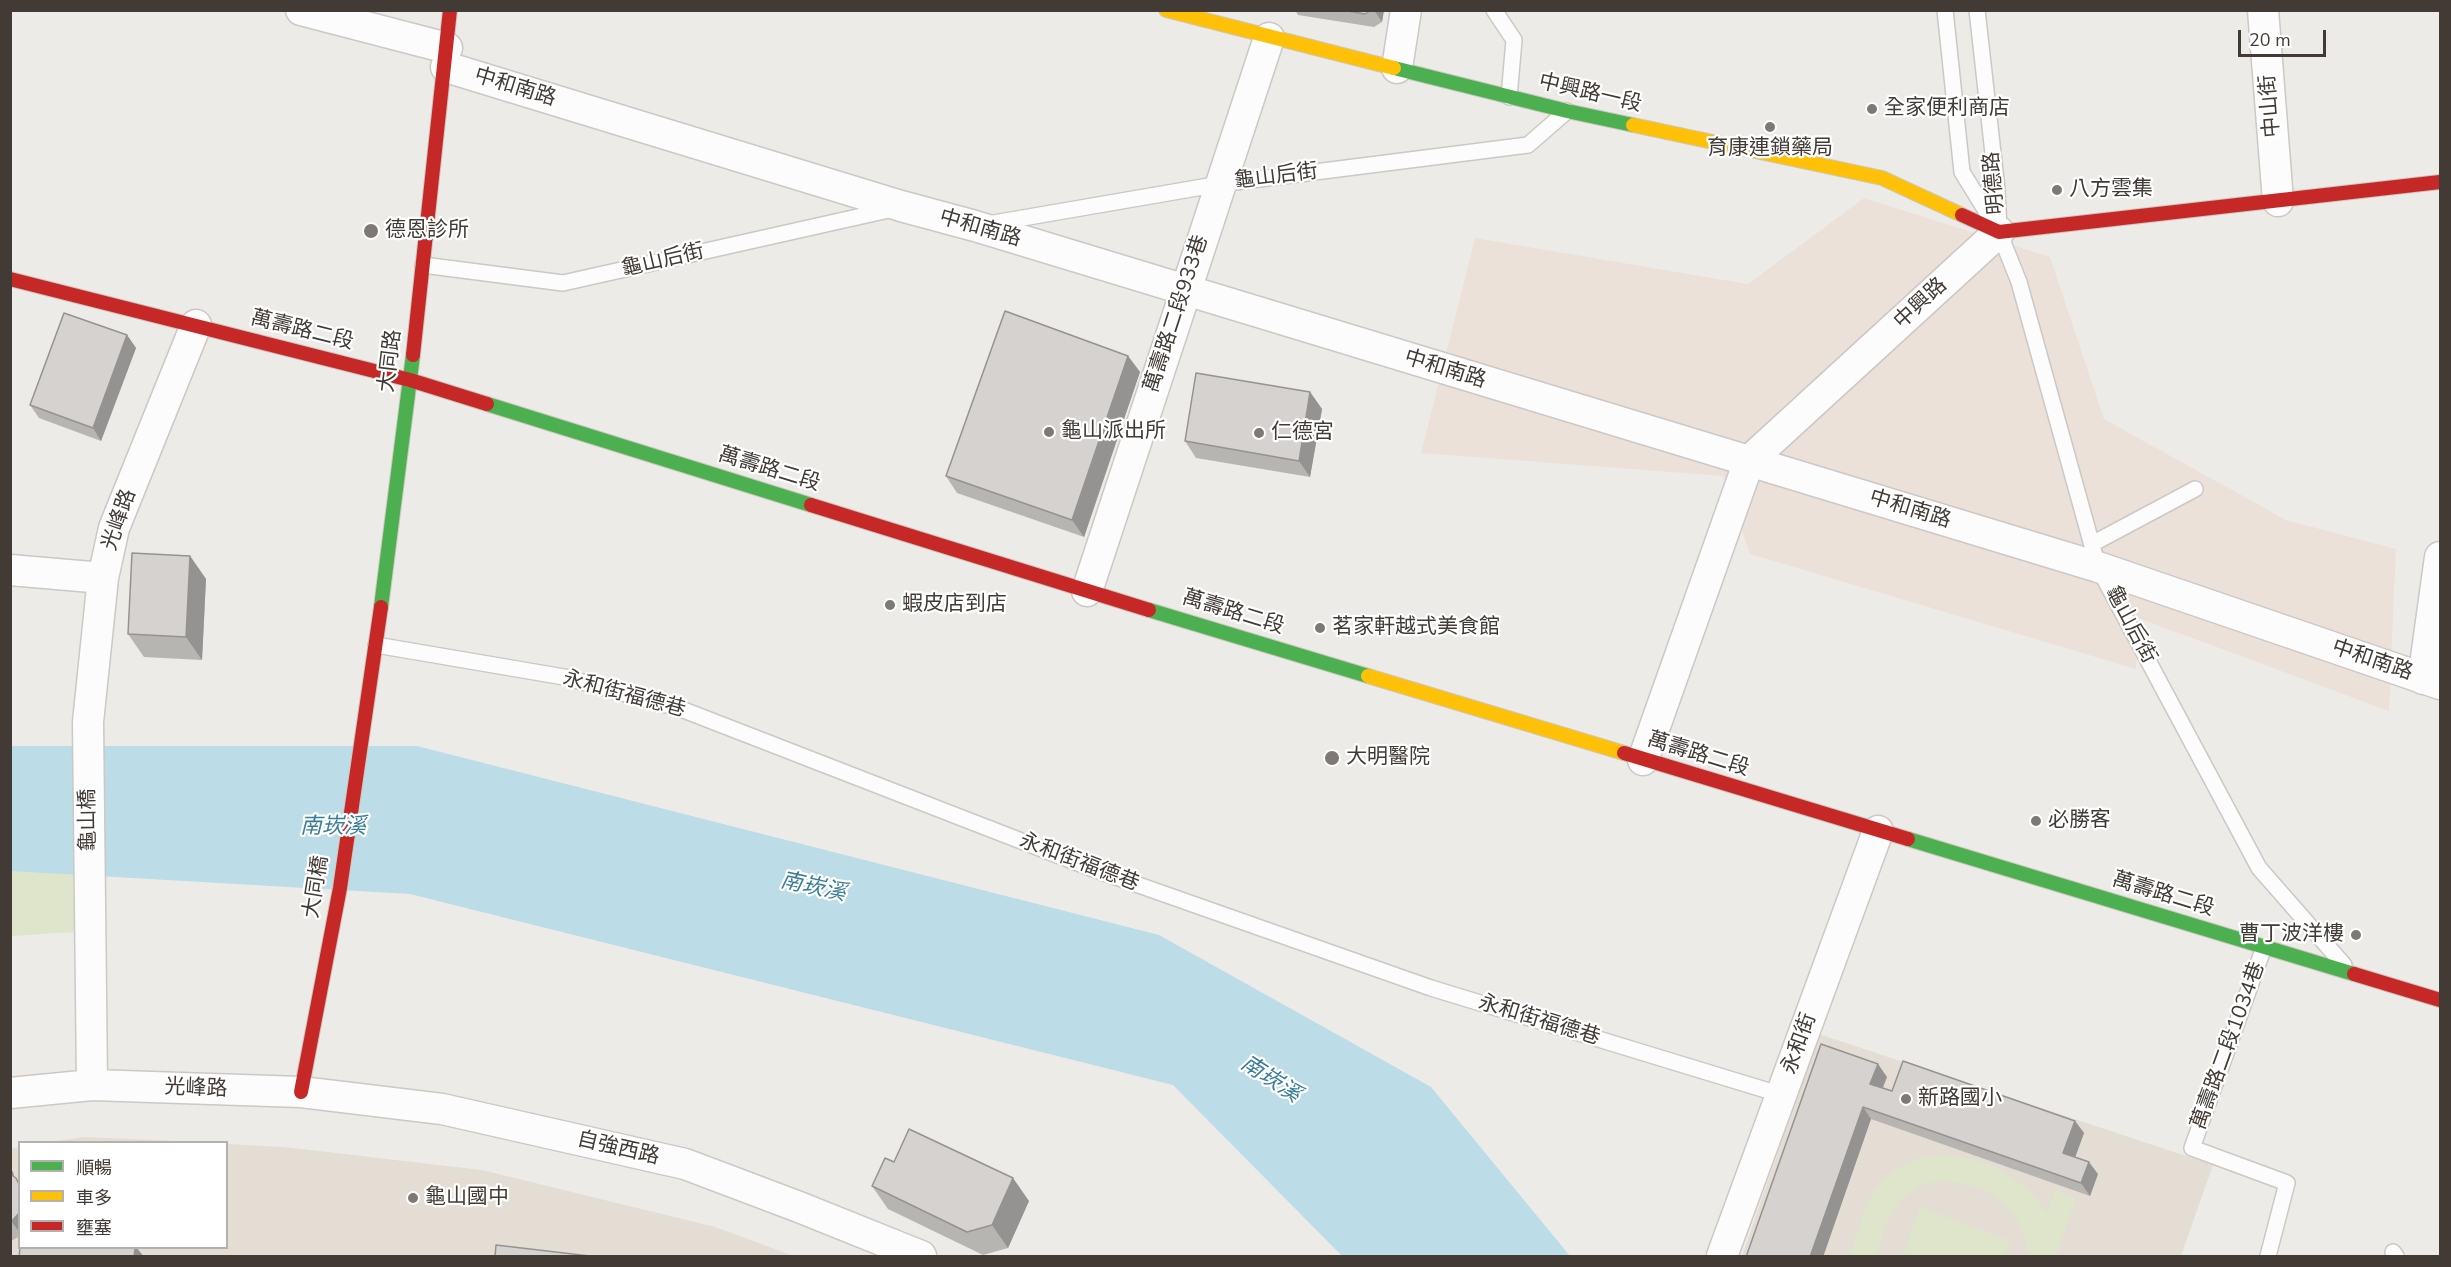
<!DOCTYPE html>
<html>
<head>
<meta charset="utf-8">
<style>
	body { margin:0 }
	#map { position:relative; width:2451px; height:1267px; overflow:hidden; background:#edebe8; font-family:"Nunito Sans","Noto Sans TC",sans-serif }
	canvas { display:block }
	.frame { position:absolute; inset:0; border:12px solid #423b35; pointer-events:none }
	.legend { position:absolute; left:18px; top:1141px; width:210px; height:108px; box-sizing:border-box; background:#fff; border:2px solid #b3b1ae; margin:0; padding:8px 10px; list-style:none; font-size:18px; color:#423b35 }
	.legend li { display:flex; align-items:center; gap:12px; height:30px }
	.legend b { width:30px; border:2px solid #b3b1ae }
	.scale { position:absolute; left:2238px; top:30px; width:88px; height:27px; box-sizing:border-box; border:3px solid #423b35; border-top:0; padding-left:8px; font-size:18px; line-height:21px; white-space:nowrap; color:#423b35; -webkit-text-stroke:4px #fff; paint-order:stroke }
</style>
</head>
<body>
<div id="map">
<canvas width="2451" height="1267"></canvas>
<div class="frame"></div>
<ul class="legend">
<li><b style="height:8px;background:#4caf50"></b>順暢</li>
<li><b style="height:8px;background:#ffc107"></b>車多</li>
<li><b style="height:8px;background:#c62828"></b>壅塞</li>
</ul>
<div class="scale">20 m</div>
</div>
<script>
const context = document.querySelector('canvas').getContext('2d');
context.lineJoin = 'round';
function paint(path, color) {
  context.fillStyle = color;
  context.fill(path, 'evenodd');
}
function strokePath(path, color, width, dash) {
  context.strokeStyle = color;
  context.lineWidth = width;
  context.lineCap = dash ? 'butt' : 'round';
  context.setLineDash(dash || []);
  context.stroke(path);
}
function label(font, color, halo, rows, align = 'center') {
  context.font = font + ' "Nunito Sans","Noto Sans TC",sans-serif';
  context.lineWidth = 4.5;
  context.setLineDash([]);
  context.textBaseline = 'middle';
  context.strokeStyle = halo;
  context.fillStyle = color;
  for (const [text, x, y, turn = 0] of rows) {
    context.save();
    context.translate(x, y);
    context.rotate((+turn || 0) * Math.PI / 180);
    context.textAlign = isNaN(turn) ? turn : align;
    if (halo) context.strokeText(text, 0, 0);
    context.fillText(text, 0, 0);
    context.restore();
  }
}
const commercial = new Path2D(`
	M 1864,198 L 2050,257 L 2104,419 L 2286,520 L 2396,549 L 2389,711 L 2138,618 L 2136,669 L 1750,554 L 1723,476 L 1421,453 L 1475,238 L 1748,284 Z`);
const education = new Path2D(`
	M 1819,1034 L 2213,1165 L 2181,1256 L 1742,1256 Z
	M 84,1137 L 201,1142 L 49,1142 Z
	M 227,1144 L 284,1147 L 482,1170 L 715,1227 L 794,1256 L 11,1256 L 11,1149 L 19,1147 L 20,1248 L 226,1248 Z`);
const green = new Path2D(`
	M 11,869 L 73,872 L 75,932 L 11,936 Z
	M 1935,1155 C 1983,1155 2018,1173 2047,1212 L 2055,1191 L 2076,1199 L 2056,1256 L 2029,1256 C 2026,1240 2022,1224 2010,1210 C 1987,1182 1936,1170 1906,1195 C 1888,1210 1883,1236 1876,1256 L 1850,1256 C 1868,1201 1871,1170 1935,1155 Z
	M 1920,1207 L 2010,1241 L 2004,1256 L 1910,1256 L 1903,1254 Z`);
const water = new Path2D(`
	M 10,746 L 417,746 L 1159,935 L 1431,1087 L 1570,1256 L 1342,1256 L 1173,1085 L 410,894 L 11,871 Z`);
const lane = new Path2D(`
	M 1494,10 L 1514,40 L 1509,97
	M 1945,10 L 1962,172 L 1999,232 L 2019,282 L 2098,567 L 2259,868 L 2344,965
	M 1977,10 L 1997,189 L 1999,229
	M 988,224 L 1220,184 L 1528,145 L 1567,111
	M 423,265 L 563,283 L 893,209
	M 2092,544 L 2195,489
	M 376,645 L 564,677 L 681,709 L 1096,870 L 1431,988 L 1782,1095
	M 2264,947 L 2192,1148 L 2287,1183 L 2268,1256
	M 2393,1252 L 2396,1256`);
const street = new Path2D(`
	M 301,10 L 447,48
	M 2263,10 L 2278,201
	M 446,67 L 901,206 L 975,226 L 2098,567 L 2440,684
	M 1397,68 L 1406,10
	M 10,570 L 103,578
	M 1087,591 L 1269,38
	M 2423,679 L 2440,557
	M 1643,760 L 1749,461 L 1999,232
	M 92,1085 L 88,722 L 103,578 L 114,528 L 196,325
	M 10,1093 L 92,1085 L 301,1092 L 442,1109 L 685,1164 L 799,1207 L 921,1256
	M 1722,1256 L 1878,831`);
const fast = new Path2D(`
	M 1394,68 L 1567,111 L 1633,125
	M 487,404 L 811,505
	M 381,607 L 413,355
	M 1149,610 L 1368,676
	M 1908,839 L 2354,974`);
const slow = new Path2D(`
	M 1166,10 L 1394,68
	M 1633,125 L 1882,178 L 1962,215
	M 1368,676 L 1624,753`);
const jam = new Path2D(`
	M 1962,215 L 1999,232 L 2440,182
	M 10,279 L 410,380 L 487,404
	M 413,355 L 450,10
	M 811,505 L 1149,610
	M 1624,753 L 1908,839
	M 2354,974 L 2440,1000
	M 301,1092 L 340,888 L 381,607`);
const wall = new Path2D(`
	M 1295,10 L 1384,10 L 1382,22 L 1374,27 L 1298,15 Z
	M 127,335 L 136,348 L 101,441 L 39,418 L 30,405 Z
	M 1128,356 L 1140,372 L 1084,537 L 957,493 L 946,476 Z
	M 1310,392 L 1322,409 L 1310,477 L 1196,458 L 1185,441 Z
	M 190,556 L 206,579 L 202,660 L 144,657 L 128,634 Z
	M 1821,1044 L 1887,1077 L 1883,1088 L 1892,1091 L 2075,1121 L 2084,1133 L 2075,1157 L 2098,1174 L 2090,1196 L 1871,1119 L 1823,1257 L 1746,1257 Z
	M 894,1162 L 1029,1201 L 1008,1248 L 983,1255 L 888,1209 L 872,1186 Z
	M 10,1168 L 13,1172 L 14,1177 L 20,1183 L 20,1236 L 13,1240 L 10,1240 Z`);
const shadedWall = new Path2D(`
	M 1374,10 L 1384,10 L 1382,22 Z
	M 127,335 L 136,348 L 101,441 L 93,428 Z
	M 1128,356 L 1140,372 L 1084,537 L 1072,520 Z
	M 1310,392 L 1322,409 L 1310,477 L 1299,461 Z
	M 190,556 L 206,579 L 202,660 L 186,637 Z
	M 1878,1064 L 1887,1077 L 1879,1096 L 1870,1084 Z
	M 1863,1107 L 1871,1119 L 1823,1257 L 1810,1257 Z
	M 2075,1121 L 2084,1133 L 2072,1166 L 2063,1153 Z
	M 2089,1162 L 2098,1174 L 2090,1196 L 2081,1183 Z
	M 10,1168 L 13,1172 L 16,1183 L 10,1176 Z
	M 1013,1178 L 1029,1201 L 1008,1248 L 992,1225 Z
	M 20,1212 L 20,1233 L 12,1222 Z
	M 135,1248 L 137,1248 L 144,1257 L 134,1257 Z`);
const building = new Path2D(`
	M 1342,10 L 1371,10 L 1365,14 Z
	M 1005,311 L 1128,356 L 1072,520 L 946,476 Z
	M 64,313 L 127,335 L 93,428 L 30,405 Z
	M 1196,373 L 1310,392 L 1299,461 L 1185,441 Z
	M 132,553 L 190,556 L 186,637 L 128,634 Z
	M 1821,1044 L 1878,1064 L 1870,1084 L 1892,1091 L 1903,1061 L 2075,1121 L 2063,1153 L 2089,1162 L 2081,1183 L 1863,1107 L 1810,1257 L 1746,1257 Z
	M 909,1129 L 1013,1178 L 992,1225 L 967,1232 L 872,1186 L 885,1158 L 894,1162 Z
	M 10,1174 L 16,1178 L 20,1186 L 20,1212 L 10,1223 Z
	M 496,1245 L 598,1257 L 495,1257 Z
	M 20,1248 L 135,1248 L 134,1257 L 19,1257 Z`);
const markers = [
	[1872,109,6,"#7e7974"],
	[1770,127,6,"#7e7974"],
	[2057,190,6,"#7e7974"],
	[371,231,8,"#7e7974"],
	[1049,432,6,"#7e7974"],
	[1259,433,6,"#7e7974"],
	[890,605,6,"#7e7974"],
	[1320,628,6,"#7e7974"],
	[1332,758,8,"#7e7974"],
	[2036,821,6,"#7e7974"],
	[2356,935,6,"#7e7974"],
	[1906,1099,6,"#7e7974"],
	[413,1198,6,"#7e7974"]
];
const streetNames = [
	["中和南路",515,88,17],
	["中興路一段",1590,94,13],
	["中山街",2271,106,-95],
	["龜山后街",1276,177,-7],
	["明德路",1995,183,-95],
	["中和南路",980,229,16],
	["龜山后街",663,261,-13],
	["中興路",1921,304,-43],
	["萬壽路二段933巷",1177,314,-72],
	["萬壽路二段",302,331,14],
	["大同路",391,361,-83],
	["中和南路",1445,370,17],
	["萬壽路二段",769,470,17],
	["中和南路",1910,510,17],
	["光峰路",120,520,-71],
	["萬壽路二段",1233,613,17],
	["龜山后街",2130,625,62],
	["中和南路",2372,661,19],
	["永和街福德巷",624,695,15],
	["萬壽路二段",1698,755,17],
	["龜山橋",89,820,-91],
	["永和街福德巷",1079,863,21],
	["大同橋",317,887,-81],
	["萬壽路二段",2163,895,17],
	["永和街福德巷",1539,1021,17],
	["永和街",1800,1044,-70],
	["萬壽路二段1034巷",2229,1046,-70],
	["光峰路",196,1089,2],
	["自強西路",618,1149,13]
];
const poiNames = [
	["全家便利商店",1884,109],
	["育康連鎖藥局",1770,149,"center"],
	["八方雲集",2069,190],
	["德恩診所",385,231],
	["龜山派出所",1061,432],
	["仁德宮",1271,433],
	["蝦皮店到店",902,605],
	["茗家軒越式美食館",1332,628],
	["大明醫院",1346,758],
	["必勝客",2048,821],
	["曹丁波洋樓",2344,935,"right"],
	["新路國小",1918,1099],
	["龜山國中",425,1198]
];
const waterNames = [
	["南崁溪",333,828],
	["南崁溪",813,888,12],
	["南崁溪",1270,1080,33]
];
paint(commercial, '#ece1d8');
paint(education, '#e3ddd4');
paint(green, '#dee5ca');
paint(water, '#bcdce7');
strokePath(lane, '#cbc8c5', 18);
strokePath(street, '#cbc8c5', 33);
strokePath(fast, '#ccc7bf', 16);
strokePath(slow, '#ccc7bf', 16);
strokePath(jam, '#ccc7bf', 16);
strokePath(lane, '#fcfcfc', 15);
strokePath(street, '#fcfcfc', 30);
strokePath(fast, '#4caf50', 14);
strokePath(slow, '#ffc107', 14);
strokePath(jam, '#c62828', 14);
paint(wall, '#b7b5b2');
paint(shadedWall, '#959391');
paint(building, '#d5d2cf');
strokePath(building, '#959391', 1.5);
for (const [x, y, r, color] of markers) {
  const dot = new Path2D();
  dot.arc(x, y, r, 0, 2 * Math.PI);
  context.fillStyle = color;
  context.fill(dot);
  strokePath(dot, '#fff', 2);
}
label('21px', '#423b35', '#fff', streetNames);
label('21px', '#423b35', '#fff', poiNames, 'left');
label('italic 22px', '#397e99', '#fff', waterNames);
</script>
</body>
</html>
